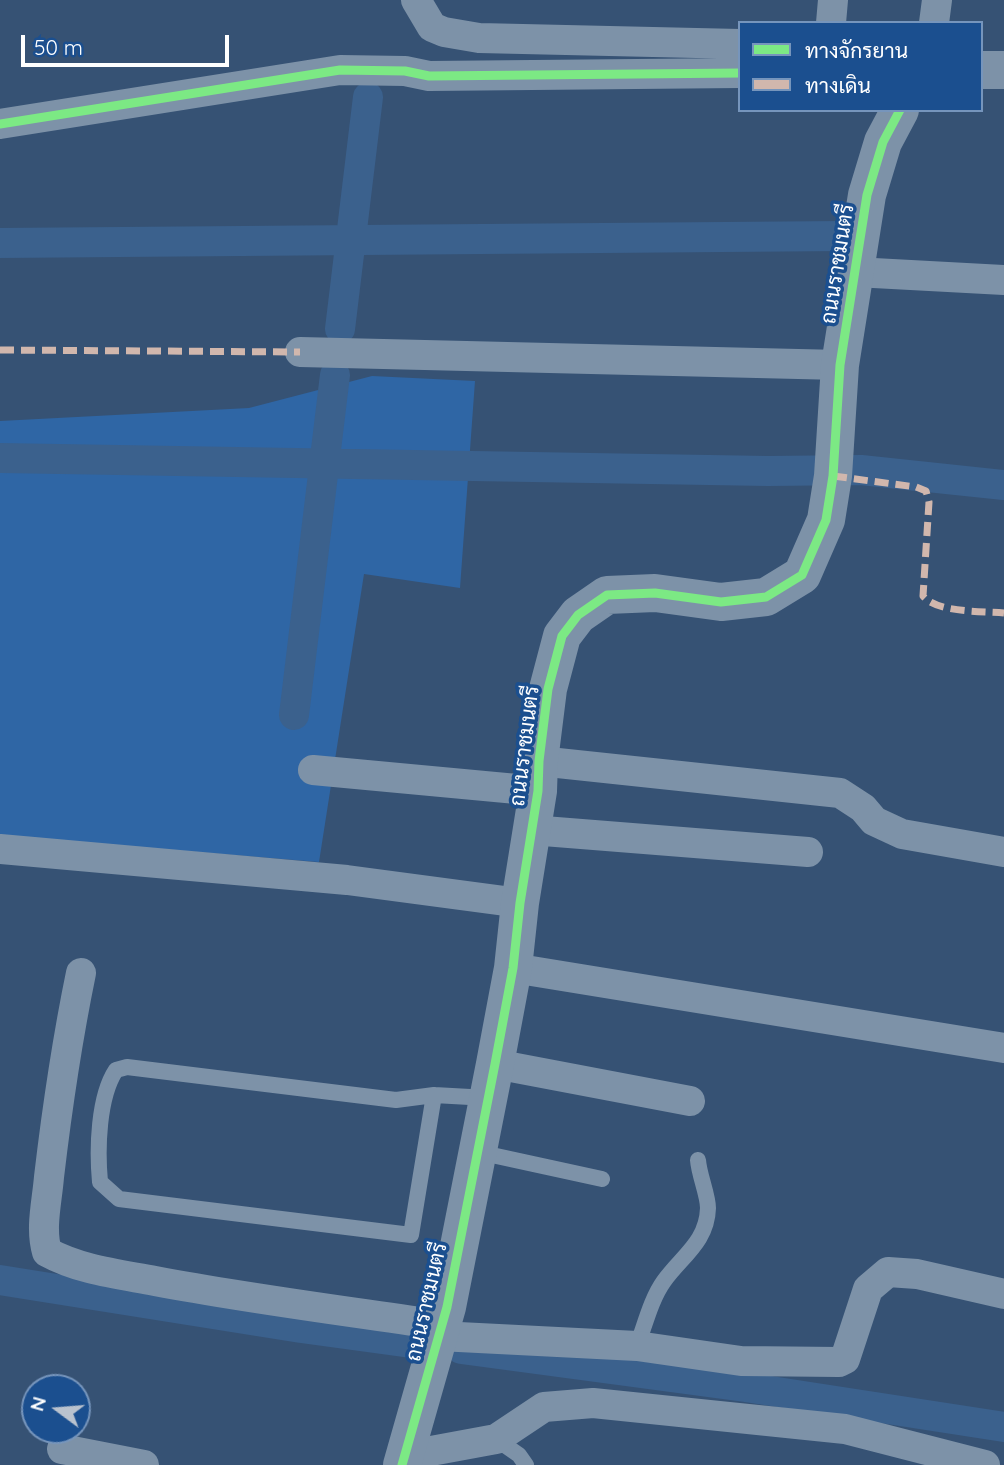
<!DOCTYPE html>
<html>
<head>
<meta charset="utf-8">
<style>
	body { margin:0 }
	#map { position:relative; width:1004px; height:1465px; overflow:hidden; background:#365274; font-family:Quicksand,Sarabun,sans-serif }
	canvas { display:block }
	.legend { position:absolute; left:738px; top:21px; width:245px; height:91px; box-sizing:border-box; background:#1b4f8f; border:2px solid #7695bc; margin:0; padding:9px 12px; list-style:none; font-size:21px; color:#fff }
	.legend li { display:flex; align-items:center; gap:14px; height:35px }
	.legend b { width:35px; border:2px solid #7695bc }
	.north { position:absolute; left:21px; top:1374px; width:70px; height:70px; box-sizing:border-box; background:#1b4f8f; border:2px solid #7695bc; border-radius:50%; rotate:286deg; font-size:19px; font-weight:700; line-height:28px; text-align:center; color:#fff }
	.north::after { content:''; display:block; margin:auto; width:24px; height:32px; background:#b9c2ce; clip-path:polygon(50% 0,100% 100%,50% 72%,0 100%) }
	.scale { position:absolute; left:21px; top:35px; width:208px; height:32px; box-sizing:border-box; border:4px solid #fff; border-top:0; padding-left:9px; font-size:21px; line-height:24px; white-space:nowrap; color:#fff; -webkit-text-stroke:5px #1b4f8f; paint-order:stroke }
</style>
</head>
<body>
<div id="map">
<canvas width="1004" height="1465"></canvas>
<ul class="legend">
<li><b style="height:9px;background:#7ce984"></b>ทางจักรยาน</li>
<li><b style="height:9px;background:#d1b7ad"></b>ทางเดิน</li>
</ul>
<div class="north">N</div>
<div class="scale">50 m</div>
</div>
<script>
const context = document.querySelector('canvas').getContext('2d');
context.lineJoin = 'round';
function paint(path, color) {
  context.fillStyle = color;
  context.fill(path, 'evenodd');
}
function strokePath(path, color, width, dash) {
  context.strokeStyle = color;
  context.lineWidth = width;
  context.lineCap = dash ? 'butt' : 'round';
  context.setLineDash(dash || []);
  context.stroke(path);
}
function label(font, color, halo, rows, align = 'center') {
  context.font = font + ' Quicksand,Sarabun,sans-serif';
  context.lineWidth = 7;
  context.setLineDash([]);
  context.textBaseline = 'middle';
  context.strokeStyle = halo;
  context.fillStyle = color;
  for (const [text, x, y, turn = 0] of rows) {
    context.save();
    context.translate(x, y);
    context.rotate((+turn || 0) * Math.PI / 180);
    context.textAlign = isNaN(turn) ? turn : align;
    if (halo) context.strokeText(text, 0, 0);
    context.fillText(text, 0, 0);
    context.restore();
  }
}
const green = new Path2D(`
	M 372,376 L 475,381 L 460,588 L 364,574 L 319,862 L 0,836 L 0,421 L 249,408 Z`);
const canal = new Path2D(`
	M 0,243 L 844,236
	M 340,329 L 368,97
	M 0,458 L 768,471 L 861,470 L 1004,485
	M 294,715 L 335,375
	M 0,1280 L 301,1328 L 411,1343
	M 461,1349 L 745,1387 L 1004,1427`);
const service = new Path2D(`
	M 434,1095 L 411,1235 L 119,1199 L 100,1182 C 97,1150 98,1097 116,1070 L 127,1067 L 396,1100 L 434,1095 L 488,1098
	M 478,1152 L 602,1179
	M 637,1346 C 645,1325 651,1299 664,1281 C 682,1256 707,1242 708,1208 C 708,1195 699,1175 698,1160
	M 496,1439 L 519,1455 L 526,1465`);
const minor = new Path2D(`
	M 416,0 L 432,27 L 444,32 L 479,38 L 740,44
	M 831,23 L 833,0
	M 934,23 L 937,0
	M 0,124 L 340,70 L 405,71 L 429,76 L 740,73
	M 855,272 L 1004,280
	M 300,352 L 840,365
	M 539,761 L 840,793 L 863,808 L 874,821 L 902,834 L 1004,852
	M 313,770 L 538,791
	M 531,830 L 808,852
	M 0,849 L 347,880 L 520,903
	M 513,968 L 1004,1048
	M 81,973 C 67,1041 57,1109 49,1177 C 47,1202 40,1228 47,1252 C 80,1270 118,1274 155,1281 C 250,1299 346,1311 441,1325
	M 495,1064 L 690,1101
	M 439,1336 L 637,1346 L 741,1361 L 839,1362 L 845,1359 L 868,1289 L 888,1272 L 917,1274 L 1004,1294
	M 62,1449 L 144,1465
	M 404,1456 L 496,1439 L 544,1407 L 593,1403 L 845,1429 L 985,1465`);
const tertiary = new Path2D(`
	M 981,70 L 1004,70
	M 402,1465 L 447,1307 L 495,1064 L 513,968 L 520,903 L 538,791 L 539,761 L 548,689 L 562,636 L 578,615 L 607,595 L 655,593 L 721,602 L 766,597 L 802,575 L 826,520 L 833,476 L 840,365 L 867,195 L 883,142 L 900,110`);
const quiet = new Path2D(`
	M 0,350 L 300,352
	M 833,476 L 916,487 L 926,491 L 929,502 L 923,596 C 937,613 982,611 1004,613`);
const cycleway = new Path2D(`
	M 0,124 L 340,70 L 405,71 L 429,76 L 740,73
	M 402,1465 L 447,1307 L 495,1064 L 513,968 L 520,903 L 538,791 L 539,761 L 548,689 L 562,636 L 578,615 L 607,595 L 655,593 L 721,602 L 766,597 L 802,575 L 826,520 L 833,476 L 840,365 L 867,195 L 883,142 L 900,110`);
const streetNames = [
	["ถนนราชมนตรี",838,264,-81],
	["ถนนราชมนตรี",525,746,-83],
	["ถนนราชมนตรี",427,1302,-77]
];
paint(green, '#2f66a5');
strokePath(canal, '#3b618d', 30);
strokePath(service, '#7d92a8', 16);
strokePath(minor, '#7d92a8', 30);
strokePath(tertiary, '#7d92a8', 38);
strokePath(quiet, '#d1b7ad', 7, [14, 7]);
strokePath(cycleway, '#7ce984', 9);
label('21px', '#fff', '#1b4f8f', streetNames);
</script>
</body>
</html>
